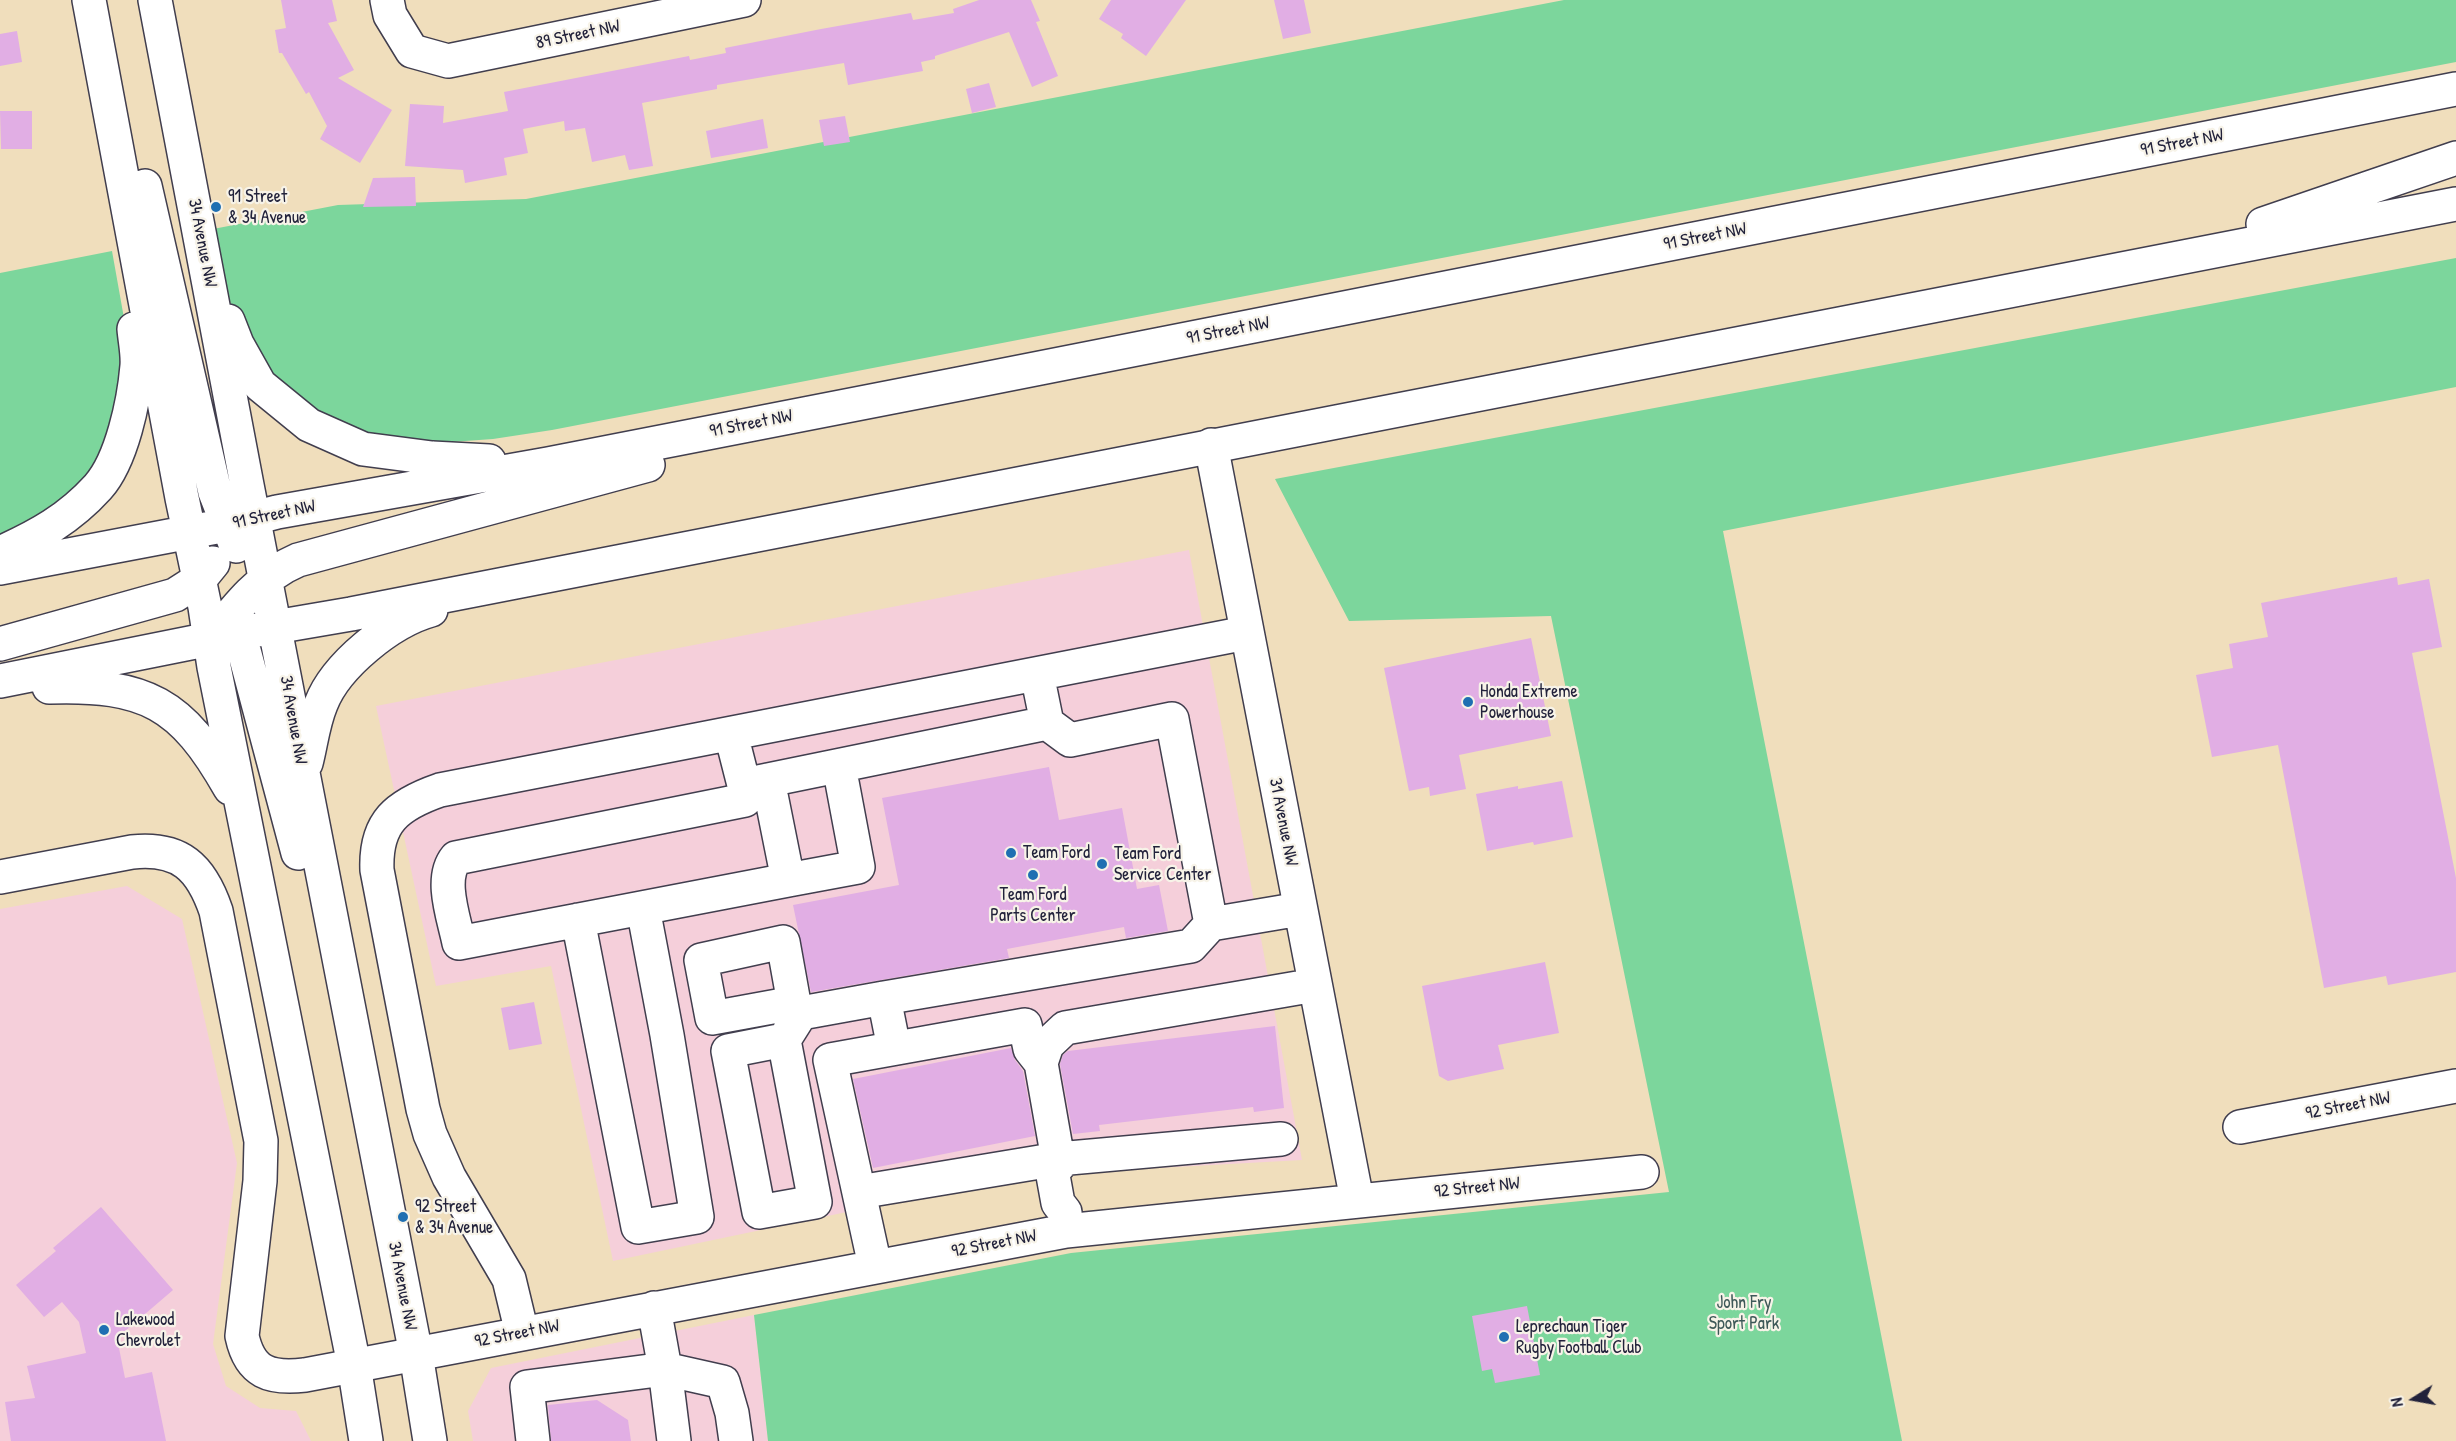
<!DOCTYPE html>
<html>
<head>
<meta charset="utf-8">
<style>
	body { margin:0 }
	#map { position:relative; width:2456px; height:1441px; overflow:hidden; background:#f0debc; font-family:"Patrick Hand",sans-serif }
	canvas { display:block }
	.north { position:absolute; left:2384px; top:1369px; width:60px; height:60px; -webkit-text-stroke:4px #f7f3e8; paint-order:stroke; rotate:259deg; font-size:16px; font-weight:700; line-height:24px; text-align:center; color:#22223b }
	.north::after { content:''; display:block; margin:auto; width:21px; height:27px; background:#22223b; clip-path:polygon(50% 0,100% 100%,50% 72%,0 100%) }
</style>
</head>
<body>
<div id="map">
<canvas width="2456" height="1441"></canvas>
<div class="north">N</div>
</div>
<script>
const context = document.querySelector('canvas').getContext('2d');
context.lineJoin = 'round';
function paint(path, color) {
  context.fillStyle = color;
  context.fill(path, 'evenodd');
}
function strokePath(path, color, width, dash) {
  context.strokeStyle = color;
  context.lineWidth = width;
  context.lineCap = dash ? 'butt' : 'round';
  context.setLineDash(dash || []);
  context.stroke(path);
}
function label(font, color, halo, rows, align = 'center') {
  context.font = font + ' "Patrick Hand",sans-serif';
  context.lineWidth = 4.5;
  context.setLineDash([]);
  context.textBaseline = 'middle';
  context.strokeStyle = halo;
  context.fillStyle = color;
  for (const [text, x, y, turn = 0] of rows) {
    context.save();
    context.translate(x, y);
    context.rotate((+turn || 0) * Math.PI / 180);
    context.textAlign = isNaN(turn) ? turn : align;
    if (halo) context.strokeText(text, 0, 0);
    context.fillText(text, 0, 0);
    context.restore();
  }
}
const built = new Path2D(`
	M 1189,550 L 1302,1160 L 1048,1174 L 842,1213 L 613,1261 L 551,966 L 436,986 L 376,706 Z
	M 127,886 L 182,919 L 237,1163 L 213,1344 L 226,1386 L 260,1408 L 296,1411 L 311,1441 L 0,1441 L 0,909 Z
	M 754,1315 L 768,1441 L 473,1441 L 468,1411 L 491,1368 Z`);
const green = new Path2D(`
	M 1564,0 L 2456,0 L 2456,62 L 552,430 L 493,439 L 437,443 L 384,439 L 323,419 L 280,387 L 234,313 L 226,290 L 213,229 L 338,205 L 526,199 Z
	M 112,251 L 127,335 L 122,412 L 83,489 L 0,538 L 0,273 Z
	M 2456,258 L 2456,387 L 1723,531 L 1902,1441 L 768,1441 L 754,1315 L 1071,1253 L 1669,1192 L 1551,616 L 1349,621 L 1275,479 Z`);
const building = new Path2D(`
	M 281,0 L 332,0 L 337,21 L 328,23 L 354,70 L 338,78 L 392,110 L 360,163 L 320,139 L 327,126 L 309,92 L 306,94 L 282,53 L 279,53 L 275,30 L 286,28 Z
	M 979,0 L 1031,0 L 1040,21 L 1036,22 L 1058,76 L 1032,87 L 1009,32 L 935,56 L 935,59 L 921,62 L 923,71 L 848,85 L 844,63 L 717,85 L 717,89 L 642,103 L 653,166 L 629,170 L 625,155 L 592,162 L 585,128 L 565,131 L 564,121 L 523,129 L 528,153 L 504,158 L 507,175 L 465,183 L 463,170 L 405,166 L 410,104 L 444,106 L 443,123 L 508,111 L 504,92 L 689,56 L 690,60 L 726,53 L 725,48 L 821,29 L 911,13 L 913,20 L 954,13 L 953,9 Z
	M 1111,0 L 1186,0 L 1146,56 L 1121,38 L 1123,34 L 1099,19 Z
	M 1274,0 L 1304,0 L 1311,33 L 1283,39 Z
	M 17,31 L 22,62 L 0,66 L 0,34 Z
	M 989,83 L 996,107 L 972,113 L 966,89 Z
	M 0,111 L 32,111 L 32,149 L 1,149 Z
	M 845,116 L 850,142 L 824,146 L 819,120 Z
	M 763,119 L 768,148 L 711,158 L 706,131 Z
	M 415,177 L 416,206 L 363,207 L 373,178 Z
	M 2397,577 L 2398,585 L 2429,579 L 2442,647 L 2412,653 L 2456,878 L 2456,972 L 2388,985 L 2386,976 L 2324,988 L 2278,745 L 2212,757 L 2196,675 L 2233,668 L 2229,644 L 2268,637 L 2261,603 Z
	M 1531,638 L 1551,736 L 1459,755 L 1466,789 L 1430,796 L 1429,787 L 1409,791 L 1384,668 Z
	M 1049,767 L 1059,820 L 1122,808 L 1137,889 L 1159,885 L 1168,931 L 1126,938 L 1124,927 L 1007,949 L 1009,958 L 811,992 L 793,905 L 899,885 L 882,798 Z
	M 1562,781 L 1573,837 L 1534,845 L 1533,842 L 1487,851 L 1476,794 L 1518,786 L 1518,789 Z
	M 1545,962 L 1559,1033 L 1498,1045 L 1504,1069 L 1448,1081 L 1439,1076 L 1422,986 Z
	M 534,1002 L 542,1044 L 509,1050 L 501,1008 Z
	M 1275,1026 L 1284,1108 L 1254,1112 L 1253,1107 L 1099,1125 L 1100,1131 L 1073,1134 L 1060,1064 L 1063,1055 L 1068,1051 Z
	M 1011,1048 L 1015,1060 L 1023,1071 L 1035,1136 L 873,1168 L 853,1079 Z
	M 101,1207 L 173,1290 L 117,1338 L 125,1378 L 152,1372 L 166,1441 L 11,1441 L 5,1402 L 35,1398 L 27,1366 L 86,1353 L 79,1322 L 62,1302 L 44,1317 L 16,1285 L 56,1251 L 53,1248 Z
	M 1527,1306 L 1540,1375 L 1495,1383 L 1492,1369 L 1482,1371 L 1472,1316 Z
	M 597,1400 L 628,1420 L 631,1441 L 551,1441 L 548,1405 Z`);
const minor = new Path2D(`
	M 387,0 L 390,15 L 412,51 L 448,61 L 744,0
	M 1211,445 L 1357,1200
	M 1037,674 L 1047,723 L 1070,740 L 1172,719 L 1211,924 L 1300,909
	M 731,734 L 744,785 L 1047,723
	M 768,780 L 788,880 L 858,867 L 839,766
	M 744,785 L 745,800 L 456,858 C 439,879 454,918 459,943 L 788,880
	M 0,877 L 132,852 C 180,847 201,867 216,911 L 261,1141 L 260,1181 L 242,1336 C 250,1373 270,1379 305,1375 L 1066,1231 L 1642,1172
	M 578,920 L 638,1227 L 697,1217 L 667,1035 L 643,908
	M 794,1003 L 712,1018 L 701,960 L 783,942 L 794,1003 L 801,1013
	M 784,1040 L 728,1051 L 759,1212 L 815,1202 L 784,1040 L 801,1013 L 884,998
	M 894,1048 L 884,998 L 1191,946 L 1211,924
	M 2240,1127 L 2456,1086
	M 1059,1165 L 1041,1063 L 1047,1045 L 1065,1028 L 1315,985
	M 1059,1165 L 1052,1170 L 1058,1203 L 1065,1212 L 1066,1231
	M 859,1192 L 1058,1159 L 1281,1139
	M 875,1266 L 830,1060 L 1025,1025 L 1030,1049 L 1041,1063
	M 654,1308 L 665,1369 L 674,1441
	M 522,1333 L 509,1279 L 449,1177 L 430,1134 L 423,1109 L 377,870 C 375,822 397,805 440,790 L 1246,633
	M 533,1441 L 527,1387 L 665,1369 L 723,1382 L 732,1413 L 736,1441`);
const major = new Path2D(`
	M 89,0 L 182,498 L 205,607 L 214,667 L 354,1365 L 366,1441
	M 155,0 L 247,485 L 416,1354 L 430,1441
	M 145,186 L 215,492 L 236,546
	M 2263,224 L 2456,158
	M 228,321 L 237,344 L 260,385 L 309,425 L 363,449 L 432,458 L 489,461
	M 0,553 C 38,536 69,519 98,487 C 122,460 134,401 137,366 C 138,354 135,341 134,329
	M 0,568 L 227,525 L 277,512 L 548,464 L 964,383 L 2456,89
	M 234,613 L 298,853
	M 210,641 C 235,609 260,576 298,560 L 648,465
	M 0,644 L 175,595 L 200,579 L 213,563
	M 0,681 L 240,633 L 351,614 L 2456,204
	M 49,687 C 146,684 182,703 230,788
	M 306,763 C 311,744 313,723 321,704 C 336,665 391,621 431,610`);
const markers = [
	[216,207,6,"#1f6fb2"],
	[1468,702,6,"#1f6fb2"],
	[1011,853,6,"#1f6fb2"],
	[1102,864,6,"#1f6fb2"],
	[1033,875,6,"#1f6fb2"],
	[403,1217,6,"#1f6fb2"],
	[104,1330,6,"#1f6fb2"],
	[1504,1337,6,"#1f6fb2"]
];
const streetNames = [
	["89 Street NW",578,35,-12],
	["91 Street NW",2182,143,-11],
	["91 Street NW",1705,237,-11],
	["34 Avenue NW",202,243,79],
	["91 Street NW",1228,331,-11],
	["91 Street NW",751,424,-11],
	["91 Street NW",274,515,-12],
	["34 Avenue NW",293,720,80],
	["31 Avenue NW",1283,822,79],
	["92 Street NW",2348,1106,-11],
	["92 Street NW",1477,1188,-6],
	["92 Street NW",994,1244,-11],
	["34 Avenue NW",402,1286,79],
	["92 Street NW",517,1334,-11]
];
const poiNames = [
	["91 Street",228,197],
	["& 34 Avenue",228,218],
	["Honda Extreme",1480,692],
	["Powerhouse",1480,713],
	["Team Ford",1023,853],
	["Team Ford",1114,854],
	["Service Center",1114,875],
	["Team Ford",1033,895,"center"],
	["Parts Center",1033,916,"center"],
	["92 Street",415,1207],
	["& 34 Avenue",415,1228],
	["Lakewood",116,1320],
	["Chevrolet",116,1341],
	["Leprechaun Tiger",1516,1327],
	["Rugby Football Club",1516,1348]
];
const parkNames = [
	["John Fry",1744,1303],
	["Sport Park",1744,1324]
];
paint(built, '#f5cfda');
paint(green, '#7cd69c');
paint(building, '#e1aee4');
strokePath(minor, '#413e4e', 36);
strokePath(major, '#413e4e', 36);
strokePath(minor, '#fff', 33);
strokePath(major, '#fff', 33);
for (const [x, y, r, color] of markers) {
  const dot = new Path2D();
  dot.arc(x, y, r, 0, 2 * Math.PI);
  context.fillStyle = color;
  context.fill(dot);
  strokePath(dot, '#f7f3e8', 2);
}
label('18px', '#22223b', '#f7f3e8', streetNames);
label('18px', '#22223b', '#f7f3e8', poiNames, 'left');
label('18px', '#3d5858', '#f7f3e8', parkNames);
</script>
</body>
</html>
